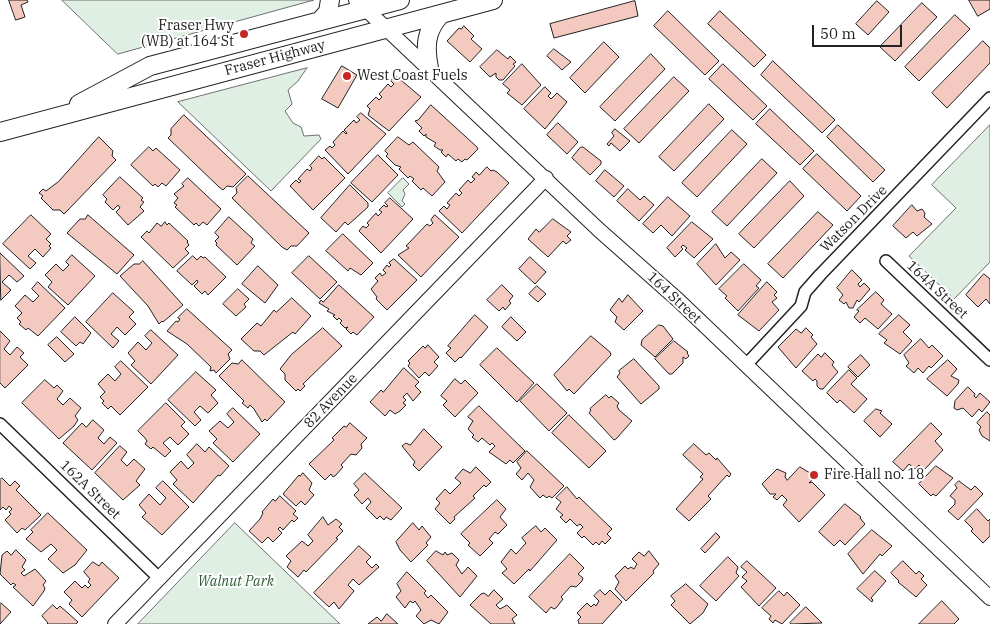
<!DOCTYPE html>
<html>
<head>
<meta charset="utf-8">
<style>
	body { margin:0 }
	#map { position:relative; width:990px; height:624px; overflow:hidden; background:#fff; font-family:"IBM Plex Serif",serif }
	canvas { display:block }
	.scale { position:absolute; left:812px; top:25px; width:90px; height:22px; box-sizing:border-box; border:2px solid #222; border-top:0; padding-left:6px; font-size:15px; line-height:18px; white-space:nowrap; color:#222; -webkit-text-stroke:4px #fff; paint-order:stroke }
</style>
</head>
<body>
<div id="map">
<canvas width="990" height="624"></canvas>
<div class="scale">50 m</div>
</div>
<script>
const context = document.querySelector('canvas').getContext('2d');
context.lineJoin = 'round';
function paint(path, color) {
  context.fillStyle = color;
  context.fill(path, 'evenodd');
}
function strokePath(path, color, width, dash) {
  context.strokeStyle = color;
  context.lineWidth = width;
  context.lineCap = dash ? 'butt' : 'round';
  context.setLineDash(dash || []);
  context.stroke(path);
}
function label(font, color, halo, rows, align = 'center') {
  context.font = font + ' "IBM Plex Serif",serif';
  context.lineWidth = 4;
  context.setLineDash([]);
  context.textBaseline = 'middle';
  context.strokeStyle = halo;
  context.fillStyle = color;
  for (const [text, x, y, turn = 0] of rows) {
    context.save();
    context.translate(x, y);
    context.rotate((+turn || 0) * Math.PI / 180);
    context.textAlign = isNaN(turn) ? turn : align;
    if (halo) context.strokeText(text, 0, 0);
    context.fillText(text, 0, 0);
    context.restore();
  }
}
const green = new Path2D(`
	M 62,0 L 314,0 L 118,54 Z
	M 307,68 L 298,81 L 288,90 L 292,104 L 285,111 L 293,123 L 301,127 L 304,136 L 319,135 L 321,139 L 271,191 L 178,102 Z
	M 990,125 L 990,262 L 954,299 L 909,256 L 956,208 L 932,185 Z
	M 403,178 L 409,184 L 403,190 L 405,194 L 402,201 L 405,204 L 402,207 L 388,193 Z
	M 235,523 L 340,624 L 138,624 Z`);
const building = new Path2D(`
	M 9,0 L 27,0 L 28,2 L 21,5 L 25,17 L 16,20 Z
	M 969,0 L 990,0 L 990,9 L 978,16 Z
	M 635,1 L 638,16 L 554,38 L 550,24 Z
	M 877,1 L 889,12 L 868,35 L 856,24 Z
	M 922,3 L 937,17 L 895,61 L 880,47 Z
	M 668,11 L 719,61 L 705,75 L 654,26 Z
	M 720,11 L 766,55 L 754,67 L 708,24 Z
	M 955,15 L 970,29 L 919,81 L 905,67 Z
	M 464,26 L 474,36 L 471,39 L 482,49 L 470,62 L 447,41 L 459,28 L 461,29 Z
	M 983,41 L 990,48 L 990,63 L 947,108 L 932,93 Z
	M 604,42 L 619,57 L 585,93 L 570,78 Z
	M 554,49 L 571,62 L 562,70 L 547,56 Z
	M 497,50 L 508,59 L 510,56 L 516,62 L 513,64 L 515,66 L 503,80 L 499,80 L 496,77 L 496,73 L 490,77 L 480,67 Z
	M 651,54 L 665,69 L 615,121 L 600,107 Z
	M 773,61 L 835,120 L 822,133 L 761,75 Z
	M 522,64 L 541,85 L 522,105 L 507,93 L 510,90 L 503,84 Z
	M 723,64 L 767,106 L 753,120 L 709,79 Z
	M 342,66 L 357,75 L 338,108 L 322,99 Z
	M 396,76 L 421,97 L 389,131 L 368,115 L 370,109 L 367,106 L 376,97 L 379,100 L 382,97 L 379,94 L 388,84 L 391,87 L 394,84 L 391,81 Z
	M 674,77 L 689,91 L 639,143 L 624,129 Z
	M 545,87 L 551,93 L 548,96 L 551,99 L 557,93 L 567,102 L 545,129 L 524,109 Z
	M 709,104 L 724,119 L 674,171 L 659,157 Z
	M 431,105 L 477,147 L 478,149 L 467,160 L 465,159 L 462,162 L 458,159 L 456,161 L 448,154 L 446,157 L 441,152 L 443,150 L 440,150 L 434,146 L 436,143 L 426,137 L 426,134 L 424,136 L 419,131 L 422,128 L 415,121 L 418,120 Z
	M 770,109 L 814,151 L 800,165 L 756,124 Z
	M 361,113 L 386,134 L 348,174 L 325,150 L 330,146 L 332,148 L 335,145 L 333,142 L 343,131 L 346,134 L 347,133 L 344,130 L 354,120 L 356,123 L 360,120 L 357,117 Z
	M 184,115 L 246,174 L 233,187 L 227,186 L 223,190 L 219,187 L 168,138 L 171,135 L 171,129 Z
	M 558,123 L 578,142 L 567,154 L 547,135 Z
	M 838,125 L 885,170 L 873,182 L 827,137 Z
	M 615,129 L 630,141 L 620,151 L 611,143 L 609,146 L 607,144 L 614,136 L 612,133 Z
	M 732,130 L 747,144 L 697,197 L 682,183 Z
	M 99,137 L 113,151 L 112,156 L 116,160 L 68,210 L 64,214 L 60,210 L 53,210 L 41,198 L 43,196 L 39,193 L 43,189 L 46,191 L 58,182 Z
	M 398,137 L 409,145 L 413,142 L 439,167 L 437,171 L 445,182 L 432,196 L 423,188 L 421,190 L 412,181 L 414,179 L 410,176 L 408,178 L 399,169 L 401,167 L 395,165 L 386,156 L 388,154 L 385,151 Z
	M 149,147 L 153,151 L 156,148 L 180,170 L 166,186 L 162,183 L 158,187 L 155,184 L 153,186 L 131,165 Z
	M 581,147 L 583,147 L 601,161 L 601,164 L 590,175 L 572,158 Z
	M 817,154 L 861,196 L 847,211 L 803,169 Z
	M 378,155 L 398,175 L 372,202 L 351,183 Z
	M 319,156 L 322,159 L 324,157 L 345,178 L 313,210 L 290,186 L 296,180 L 299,183 L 301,181 L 298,179 L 307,169 L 310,171 L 312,168 L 310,166 Z
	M 762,159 L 777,173 L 727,226 L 712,212 Z
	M 487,167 L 491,171 L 493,170 L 497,172 L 509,183 L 462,233 L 439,211 L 444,206 L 447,209 L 450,205 L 447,203 L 456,193 L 459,196 L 462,193 L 459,190 L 468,180 L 471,183 L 475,179 L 472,177 L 476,172 L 479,175 Z
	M 605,170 L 624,186 L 614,197 L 596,181 Z
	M 248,176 L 309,233 L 297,246 L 291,246 L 287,250 L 282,247 L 232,198 L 237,193 L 236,188 Z
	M 120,177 L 143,198 L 141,200 L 144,202 L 140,207 L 144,211 L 128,225 L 116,212 L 120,208 L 118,205 L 113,210 L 105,202 L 107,199 L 103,195 Z
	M 188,178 L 221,209 L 207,225 L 203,222 L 199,226 L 196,223 L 194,225 L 175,207 L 177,205 L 174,203 L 178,198 L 174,194 L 184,186 L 182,184 Z
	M 790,181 L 804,196 L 754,248 L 739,234 Z
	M 350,185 L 368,203 L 368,207 L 348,225 L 345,222 L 336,232 L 321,218 Z
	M 628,189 L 640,200 L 644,196 L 654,205 L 639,221 L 617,201 Z
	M 668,197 L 690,216 L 672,236 L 661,225 L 653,233 L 643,224 Z
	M 390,198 L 413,219 L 381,253 L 359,231 L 363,226 L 366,228 L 369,225 L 367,223 L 376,213 L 378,216 L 382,212 L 379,210 L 384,205 L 386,207 L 388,206 L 385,203 Z
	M 912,205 L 917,211 L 922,209 L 925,213 L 924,217 L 932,224 L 917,236 L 913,232 L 906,238 L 893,226 Z
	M 818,212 L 833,225 L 783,278 L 768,264 Z
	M 31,215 L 51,234 L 46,239 L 51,244 L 49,246 L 51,248 L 43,257 L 35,249 L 28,256 L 36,263 L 30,269 L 3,244 Z
	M 88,215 L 134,255 L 117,274 L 67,233 L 80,219 L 85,219 Z
	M 435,215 L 459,237 L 421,277 L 398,255 L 409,248 L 406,246 L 427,224 L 430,226 L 433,223 L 431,220 Z
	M 229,217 L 253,239 L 251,243 L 255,246 L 237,265 L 216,245 L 217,243 L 215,241 L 219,237 L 215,233 Z
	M 553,219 L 571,232 L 567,236 L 571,240 L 566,244 L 563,241 L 548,257 L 528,239 L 536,229 L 539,232 Z
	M 165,222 L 167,225 L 169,223 L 188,241 L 187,242 L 189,245 L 185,249 L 189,253 L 173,268 L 141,237 L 147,231 L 149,233 L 157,223 L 161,226 Z
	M 692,222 L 713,239 L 694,258 L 685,250 L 687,248 L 683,245 L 681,247 L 683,249 L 675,257 L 667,248 Z
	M 343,234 L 373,263 L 361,275 L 350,268 L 348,271 L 326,251 Z
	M 716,244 L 725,258 L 731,252 L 740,260 L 716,285 L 697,264 Z
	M 0,253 L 24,276 L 17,282 L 9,275 L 2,282 L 11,290 L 1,300 Z
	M 72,255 L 95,276 L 68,305 L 48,287 L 52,282 L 45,275 L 56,264 L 63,271 L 69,265 L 66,262 Z
	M 193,256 L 197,260 L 201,256 L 203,258 L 205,257 L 226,277 L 208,295 L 205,291 L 202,294 L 194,286 L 198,282 L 197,280 L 192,285 L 177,271 Z
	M 309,256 L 337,282 L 320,299 L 292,273 Z
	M 530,257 L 546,272 L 535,284 L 519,269 Z
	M 394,259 L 417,280 L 387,310 L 376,299 L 377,297 L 371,289 L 378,281 L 375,278 L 380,273 L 382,276 L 386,273 L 383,270 L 387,265 L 389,267 L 391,265 L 389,263 Z
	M 143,261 L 183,305 L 163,322 L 162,321 L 159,324 L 148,306 L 120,276 L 134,264 L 139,264 Z
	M 744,264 L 761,280 L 756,286 L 759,288 L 738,311 L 725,298 L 727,296 L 719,289 Z
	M 258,266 L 278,285 L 265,303 L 242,284 Z
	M 852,270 L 862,280 L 858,284 L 860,287 L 864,283 L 870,289 L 859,302 L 857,300 L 853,308 L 849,308 L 846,302 L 844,304 L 839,300 L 843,295 L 837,288 Z
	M 984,274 L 990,279 L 990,304 L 986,299 L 978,307 L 966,295 Z
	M 38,282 L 65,308 L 38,336 L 28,328 L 26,330 L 19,324 L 21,322 L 17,318 L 22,313 L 15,306 L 25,295 L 33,302 L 39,296 L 32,289 Z
	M 767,282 L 777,292 L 774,295 L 777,298 L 772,302 L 779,310 L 759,331 L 738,315 Z
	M 339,285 L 374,317 L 357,335 L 353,332 L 351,334 L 346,329 L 348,327 L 345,328 L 340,323 L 342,321 L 339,318 L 337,320 L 333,316 L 335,315 L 327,311 L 329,309 L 319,303 L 321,300 L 323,302 Z
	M 502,285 L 513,296 L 509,301 L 511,303 L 505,310 L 503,307 L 499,311 L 487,300 Z
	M 537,286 L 546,294 L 538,302 L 529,294 Z
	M 238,289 L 249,299 L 244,304 L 246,307 L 236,316 L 223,304 Z
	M 876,292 L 884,300 L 881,304 L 892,314 L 878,329 L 865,318 L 860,323 L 854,317 L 859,311 L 857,310 Z
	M 113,293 L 134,312 L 129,317 L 136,324 L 125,335 L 117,327 L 111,334 L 119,341 L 113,348 L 86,322 Z
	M 628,295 L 643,311 L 624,330 L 615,322 L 617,317 L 610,310 L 619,298 L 622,302 Z
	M 292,298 L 311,316 L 295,334 L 293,332 L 264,355 L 260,351 L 254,351 L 241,339 L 257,323 L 261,326 L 274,310 L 276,312 Z
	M 187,309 L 232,350 L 228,354 L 230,359 L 216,373 L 214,370 L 210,371 L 211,367 L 187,344 L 167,331 L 176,321 L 178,322 L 180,319 L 178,318 Z
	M 475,315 L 488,327 L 461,358 L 460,357 L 455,362 L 446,353 L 451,348 L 448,346 Z
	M 899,315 L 910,325 L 903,332 L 912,341 L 900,354 L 884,343 L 887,340 L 879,334 Z
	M 75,317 L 91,333 L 83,344 L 80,342 L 76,346 L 61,332 Z
	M 511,317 L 526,332 L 517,341 L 502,327 Z
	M 659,325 L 663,326 L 673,339 L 655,357 L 641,345 L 642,340 Z
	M 323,328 L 342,346 L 303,384 L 305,386 L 300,391 L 298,389 L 296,391 L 285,380 L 285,374 L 280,369 L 291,355 Z
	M 806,328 L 813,335 L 811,337 L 817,344 L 796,368 L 778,347 L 796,329 L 801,333 Z
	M 151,330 L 178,355 L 151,384 L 131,365 L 135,361 L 128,353 L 138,342 L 146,350 L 152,343 L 145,336 Z
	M 0,331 L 10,341 L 4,349 L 10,355 L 17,347 L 24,353 L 20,357 L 28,365 L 5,388 L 0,383 Z
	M 591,336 L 610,352 L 611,355 L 574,394 L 569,389 L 567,391 L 554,375 Z
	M 57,337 L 74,354 L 65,362 L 48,345 Z
	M 921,339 L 929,348 L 932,345 L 943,356 L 931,368 L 929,366 L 923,373 L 918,368 L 914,373 L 906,366 L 909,363 L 904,355 Z
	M 674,341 L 688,352 L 687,353 L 689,356 L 686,359 L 683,357 L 683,363 L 672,374 L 669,374 L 655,359 Z
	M 428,345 L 439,357 L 434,362 L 438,366 L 429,376 L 425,372 L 419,378 L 408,366 L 410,363 L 408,361 L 423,346 L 425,348 Z
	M 497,348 L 534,383 L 517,402 L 480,365 Z
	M 825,353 L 834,362 L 832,365 L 838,372 L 823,389 L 820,389 L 817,386 L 817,381 L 815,379 L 813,381 L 802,371 L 818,354 L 821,357 Z
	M 861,355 L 870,365 L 858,377 L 848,367 Z
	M 634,359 L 659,386 L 659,389 L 641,404 L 617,377 L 620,373 L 619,371 Z
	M 242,360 L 285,402 L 267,421 L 265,419 L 262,422 L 254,409 L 250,405 L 248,408 L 242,403 L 244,401 L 219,376 L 232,363 L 238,364 Z
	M 948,360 L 957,369 L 951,376 L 959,380 L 958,384 L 947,396 L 927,379 Z
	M 121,361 L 148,387 L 120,415 L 111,406 L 108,409 L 102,403 L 104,401 L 100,397 L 105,392 L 98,384 L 108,374 L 115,381 L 121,374 L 115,367 Z
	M 404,368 L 419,382 L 415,386 L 421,392 L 413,401 L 407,393 L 403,397 L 406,400 L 403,403 L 406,405 L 400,411 L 395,414 L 390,410 L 385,416 L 370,402 L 381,390 L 383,392 Z
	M 849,370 L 857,378 L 851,384 L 867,399 L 854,413 L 840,400 L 837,403 L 827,393 Z
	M 196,372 L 216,390 L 211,395 L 218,403 L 208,413 L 200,406 L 194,412 L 201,420 L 195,426 L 168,400 Z
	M 455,379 L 461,384 L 465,380 L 478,393 L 455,417 L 443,405 L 447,401 L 441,396 Z
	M 45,380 L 54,388 L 57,385 L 63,391 L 57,399 L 63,405 L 70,398 L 81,408 L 75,416 L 78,420 L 74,426 L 59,439 L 22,403 Z
	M 537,384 L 567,413 L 549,431 L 520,401 Z
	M 968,387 L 975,394 L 974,396 L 976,398 L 980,393 L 990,402 L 982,412 L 979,409 L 972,417 L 963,408 L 957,410 L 954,408 L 955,401 Z
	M 606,395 L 609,398 L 611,396 L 619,403 L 617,406 L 619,410 L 632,421 L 616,439 L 614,440 L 589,413 L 591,410 L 590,409 Z
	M 166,403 L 185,422 L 181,426 L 189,434 L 178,445 L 170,437 L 163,443 L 171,451 L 165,457 L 153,447 L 151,449 L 145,444 L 147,441 L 145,438 L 138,431 Z
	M 479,406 L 525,451 L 513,463 L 510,460 L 506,464 L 489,452 L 495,446 L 492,443 L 490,445 L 482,438 L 478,442 L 472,437 L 474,435 L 468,429 L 473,421 L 468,417 Z
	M 233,408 L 260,434 L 233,462 L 213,443 L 217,439 L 209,431 L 220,421 L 228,428 L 234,422 L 227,414 Z
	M 876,409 L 882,411 L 880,413 L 892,424 L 880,437 L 864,421 Z
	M 987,412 L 990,415 L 990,441 L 982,436 L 979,430 L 981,427 L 977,423 Z
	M 569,415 L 606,451 L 589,468 L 552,433 Z
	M 93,420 L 104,430 L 98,438 L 104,444 L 110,437 L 117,443 L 92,470 L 63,443 L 82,423 L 86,427 Z
	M 350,423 L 367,438 L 361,444 L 362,448 L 356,455 L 351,454 L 341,465 L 343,467 L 336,475 L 333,477 L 331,474 L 325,480 L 309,464 L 334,440 L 332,438 L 344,426 L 346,427 Z
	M 931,423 L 942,434 L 935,441 L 943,450 L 924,470 L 919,465 L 915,469 L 909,464 L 903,471 L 893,462 Z
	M 424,429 L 442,447 L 419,471 L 413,465 L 415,462 L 402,446 L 406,443 L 410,445 Z
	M 197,444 L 205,452 L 209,447 L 229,466 L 220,476 L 218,475 L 193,503 L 173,484 L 177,480 L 170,472 L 181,461 L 188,469 L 194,463 L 187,455 Z
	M 694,444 L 706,455 L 709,453 L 716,460 L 717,458 L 731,474 L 729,477 L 727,475 L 708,496 L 711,499 L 689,521 L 676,509 L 703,479 L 700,477 L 703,474 L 683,455 Z
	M 120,446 L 127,452 L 121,460 L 127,466 L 134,459 L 145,469 L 136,481 L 140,485 L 123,500 L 95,473 Z
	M 527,451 L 564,486 L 552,498 L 549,496 L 547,498 L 543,495 L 540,498 L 538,496 L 530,487 L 534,480 L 528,473 L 522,480 L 516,474 L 521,468 L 517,462 Z
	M 936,466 L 953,478 L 936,496 L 933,494 L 931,496 L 919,484 Z
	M 476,467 L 491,482 L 486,487 L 484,485 L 473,496 L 475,498 L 454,517 L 455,519 L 450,524 L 435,509 L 440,503 L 436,499 L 445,489 L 450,494 L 461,483 L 455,478 L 463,469 L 470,473 Z
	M 800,467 L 810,473 L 813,479 L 809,483 L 812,482 L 825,495 L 799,522 L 783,505 L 787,500 L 782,495 L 777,500 L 773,497 L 776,494 L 770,494 L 762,484 L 777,469 L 786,473 L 785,477 L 787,480 Z
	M 303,473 L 312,483 L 309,490 L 314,495 L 305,505 L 301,501 L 296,506 L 283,494 L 299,475 L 300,476 Z
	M 365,473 L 402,508 L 391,520 L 386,517 L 384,520 L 380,516 L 377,519 L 366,508 L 371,502 L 368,498 L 362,504 L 354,495 L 359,490 L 354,484 Z
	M 2,478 L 10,486 L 15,481 L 20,486 L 16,490 L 41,515 L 25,530 L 22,528 L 17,533 L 5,520 L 11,514 L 9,512 L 12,509 L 9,506 L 6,510 L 3,507 L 0,510 L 0,480 Z
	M 163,481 L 189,507 L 162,535 L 142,517 L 146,513 L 139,505 L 149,494 L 160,505 L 166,498 L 156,488 Z
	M 959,481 L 971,490 L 975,486 L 983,494 L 958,520 L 948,511 L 955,504 L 955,500 L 950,496 L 957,488 L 955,485 Z
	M 567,487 L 577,499 L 579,497 L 612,529 L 607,534 L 611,538 L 605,544 L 602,541 L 599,545 L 596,542 L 593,545 L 584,536 L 582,538 L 577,533 L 583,527 L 580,524 L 577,526 L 570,519 L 566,523 L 560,517 L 563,515 L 556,509 L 561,502 L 556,498 Z
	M 280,496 L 296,511 L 293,514 L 298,518 L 294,522 L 292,520 L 283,530 L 280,527 L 278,529 L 282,533 L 273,542 L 268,537 L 262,543 L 249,531 L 260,519 L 263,513 L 262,512 L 273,499 L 275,501 Z
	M 497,500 L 506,509 L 500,517 L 507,525 L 498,534 L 495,532 L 489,539 L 493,543 L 480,556 L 468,545 L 470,543 L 461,534 Z
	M 845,504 L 861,517 L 860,518 L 865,524 L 845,545 L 840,540 L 834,546 L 819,532 Z
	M 977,509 L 988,521 L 990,519 L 990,536 L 983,543 L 971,531 L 973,529 L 965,521 Z
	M 48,513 L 87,550 L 75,565 L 63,573 L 48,559 L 57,550 L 51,544 L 41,552 L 26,539 L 33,532 L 31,530 Z
	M 323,517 L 328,525 L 336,519 L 342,524 L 339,527 L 343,531 L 336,538 L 338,539 L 306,572 L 304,570 L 298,577 L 287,567 L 291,561 L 286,556 L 302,541 L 308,546 L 313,541 L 308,535 Z
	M 413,523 L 419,530 L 422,526 L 431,537 L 426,543 L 428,545 L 411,562 L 400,550 L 396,542 Z
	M 536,526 L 541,532 L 545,528 L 557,540 L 530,571 L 529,569 L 514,584 L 502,573 L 507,569 L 501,562 L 511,549 L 516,554 L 526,543 L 522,538 Z
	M 872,530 L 892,546 L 882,556 L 880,554 L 863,574 L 848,554 Z
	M 716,533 L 720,537 L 705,553 L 701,549 Z
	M 359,546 L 371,557 L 366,562 L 372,568 L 376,564 L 379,567 L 359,585 L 353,579 L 348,585 L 354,591 L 339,609 L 334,602 L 329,607 L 314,593 Z
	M 16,550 L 26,560 L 22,567 L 25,570 L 21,573 L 24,576 L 35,569 L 46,581 L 43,585 L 45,588 L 44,591 L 33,606 L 13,587 L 16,585 L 13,583 L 11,585 L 0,574 L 2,555 L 7,551 L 11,555 Z
	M 436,551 L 443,555 L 445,552 L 447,555 L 452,553 L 459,560 L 456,565 L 462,574 L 468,567 L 477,576 L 460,597 L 427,561 Z
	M 649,551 L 659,564 L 653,571 L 654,573 L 626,601 L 615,589 L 619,582 L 615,576 L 625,566 L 628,569 L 631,567 L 634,569 L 637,564 L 632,559 L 639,552 L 644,556 Z
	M 570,554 L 584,568 L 578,574 L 583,578 L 582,581 L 576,587 L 571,586 L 561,597 L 563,599 L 556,608 L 554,609 L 551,607 L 546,613 L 529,597 Z
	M 728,557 L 738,567 L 736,573 L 739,576 L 716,601 L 700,586 Z
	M 747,561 L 776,588 L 759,606 L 741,587 L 747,581 L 742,577 L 747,572 L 741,567 Z
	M 903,561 L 916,574 L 919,571 L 924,576 L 921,579 L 927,585 L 916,597 L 898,582 L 899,581 L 891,573 Z
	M 93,562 L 99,566 L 102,562 L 119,578 L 82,617 L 69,604 L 72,600 L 64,592 L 75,581 L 82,588 L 85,585 L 88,588 L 91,585 L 88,582 L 90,579 L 84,572 Z
	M 875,571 L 886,581 L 871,598 L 873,600 L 872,602 L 857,589 Z
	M 407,572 L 426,591 L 424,593 L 428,598 L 431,595 L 448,612 L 439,624 L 431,620 L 424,624 L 416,616 L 421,610 L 415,601 L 413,603 L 410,601 L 405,608 L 396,597 L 401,591 L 397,584 Z
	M 686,584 L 708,604 L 703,613 L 690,624 L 671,605 L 675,601 L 671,596 Z
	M 494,590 L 503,599 L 496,605 L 500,609 L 507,605 L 517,615 L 512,619 L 515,624 L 491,624 L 470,605 L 481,594 L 484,593 L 488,596 Z
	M 600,590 L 605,595 L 610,590 L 622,602 L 602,624 L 579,624 L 578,620 L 581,617 L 577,613 L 587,603 L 591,607 L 594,604 L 596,606 L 599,601 L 594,596 Z
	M 779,591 L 784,596 L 787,592 L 800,605 L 782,624 L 775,620 L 773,623 L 769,619 L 771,616 L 762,608 Z
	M 942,601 L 959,619 L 954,624 L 919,624 Z
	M 1,603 L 11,612 L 0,624 L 0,604 Z
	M 53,605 L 57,609 L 60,606 L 78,622 L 76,624 L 47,624 L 48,623 L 42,616 Z
	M 806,607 L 822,623 L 791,624 L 790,623 Z
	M 387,614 L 398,624 L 368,624 L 377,617 L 381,621 Z`);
const minor = new Path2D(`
	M 886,261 L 990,360
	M 746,365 L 801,306 L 805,292 L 820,275 L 990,98
	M 0,424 L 159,578`);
const tertiary = new Path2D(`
	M 356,0 L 599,230 L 678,300 L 990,598
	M 115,624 L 546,178`);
const primary = new Path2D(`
	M 320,21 L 328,12 L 330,0
	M 429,68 C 425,47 425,31 441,14
	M 79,104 L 150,66 L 400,0
	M 0,132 L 493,0`);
const markers = [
	[244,34,5,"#c62828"],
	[347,76,5,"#c62828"],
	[814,475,5,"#c62828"]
];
const poiNames = [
	["Fraser Hwy",234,26,"right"],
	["(WB) at 164 St",234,42,"right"],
	["West Coast Fuels",357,76],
	["Fire Hall no. 18",824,475]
];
const streetNames = [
	["Fraser Highway",275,58,-15],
	["Watson Drive",854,219,-45],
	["164A Street",937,290,43],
	["164 Street",674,298,43],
	["82 Avenue",331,401,-46],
	["162A Street",90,490,44]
];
const parkNames = [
	["Walnut Park",236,582]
];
paint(green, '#e0efe3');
strokePath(green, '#6f6f6f', 1);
paint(building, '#f3c9c0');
strokePath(building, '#222', 1);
strokePath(minor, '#222', 14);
strokePath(tertiary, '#222', 16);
strokePath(primary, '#222', 20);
strokePath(minor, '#fff', 11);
strokePath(tertiary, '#fff', 14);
strokePath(primary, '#fff', 18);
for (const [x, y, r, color] of markers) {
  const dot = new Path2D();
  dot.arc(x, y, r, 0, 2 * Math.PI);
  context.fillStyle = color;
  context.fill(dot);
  strokePath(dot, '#fff', 2);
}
label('14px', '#222', '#fff', poiNames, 'left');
label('14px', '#222', '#fff', streetNames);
label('italic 14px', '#2f5e38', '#fff', parkNames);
</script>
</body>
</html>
